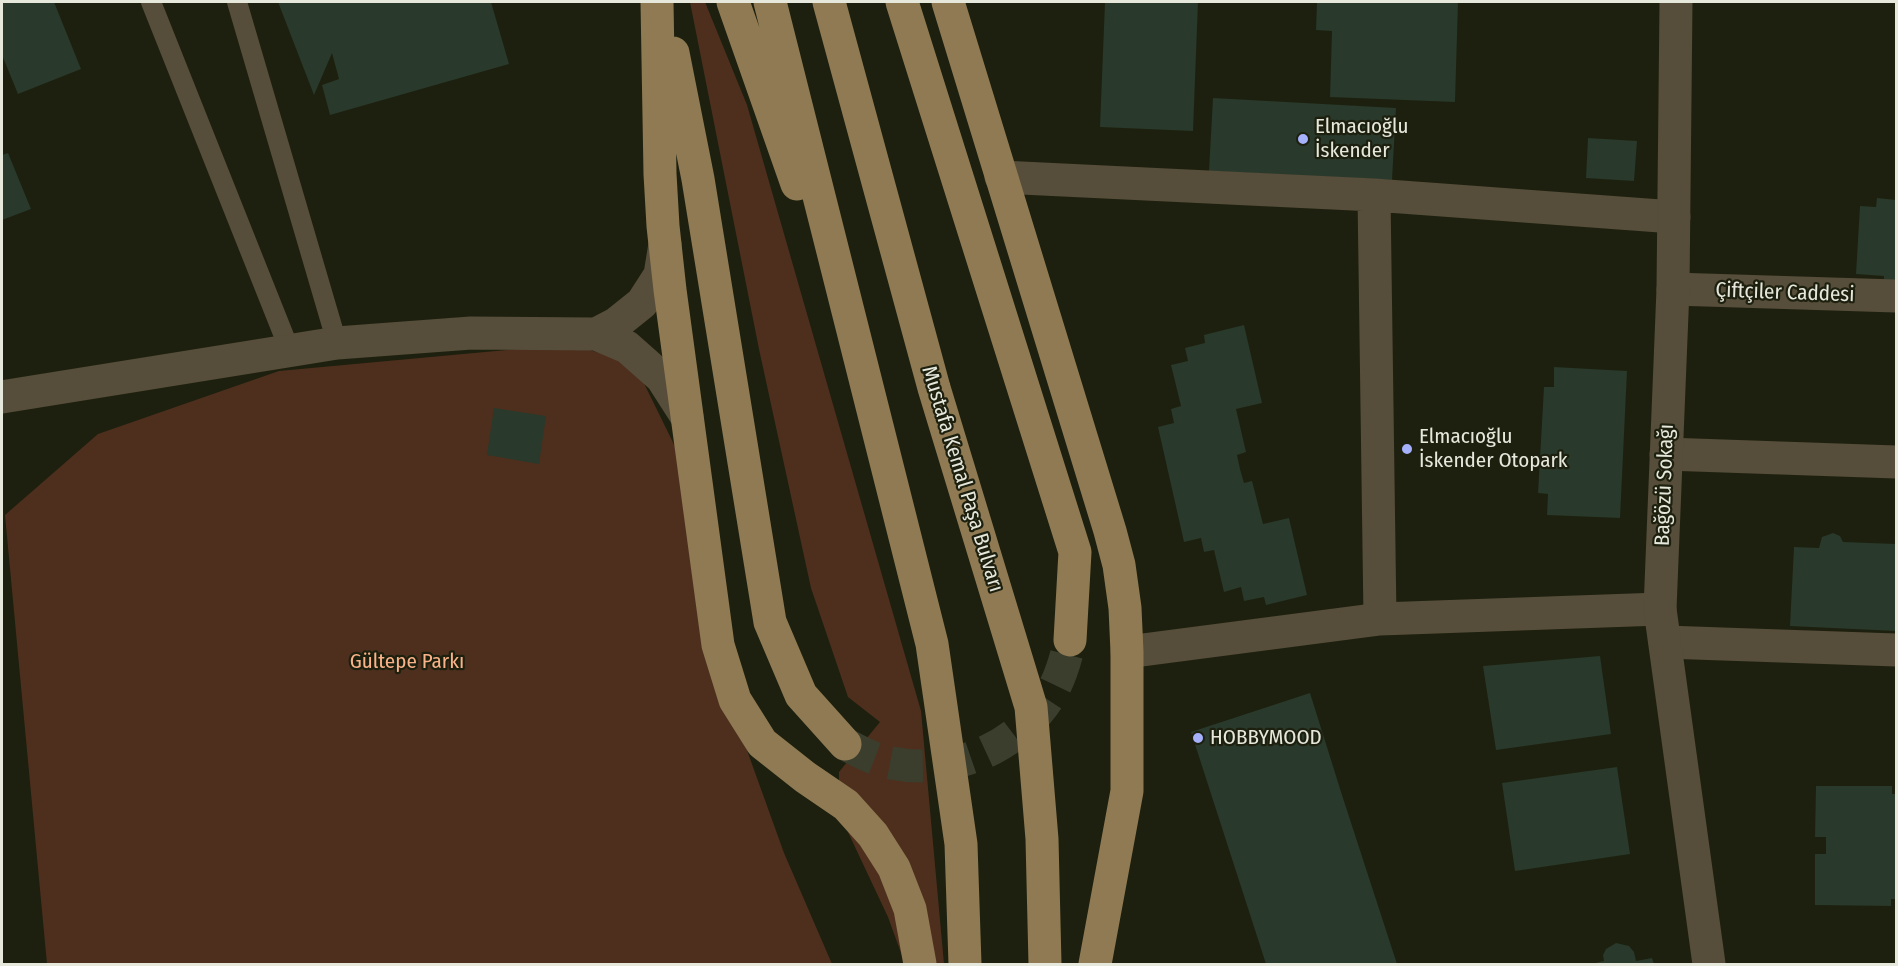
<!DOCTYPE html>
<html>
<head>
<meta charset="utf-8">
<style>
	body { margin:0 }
	#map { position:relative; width:1898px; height:966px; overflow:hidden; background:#1d200e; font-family:"Fira Sans Condensed",sans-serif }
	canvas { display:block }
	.frame { position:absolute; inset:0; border:3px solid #e6e8dc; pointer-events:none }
</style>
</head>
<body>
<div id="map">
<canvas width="1898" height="966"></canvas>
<div class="frame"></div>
</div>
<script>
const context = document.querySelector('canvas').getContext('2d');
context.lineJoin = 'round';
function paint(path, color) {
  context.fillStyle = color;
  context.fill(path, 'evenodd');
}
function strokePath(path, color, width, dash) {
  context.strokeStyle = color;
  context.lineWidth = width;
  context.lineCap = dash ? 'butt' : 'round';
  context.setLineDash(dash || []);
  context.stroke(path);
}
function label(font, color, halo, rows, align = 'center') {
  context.font = font + ' "Fira Sans Condensed",sans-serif';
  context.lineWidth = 4.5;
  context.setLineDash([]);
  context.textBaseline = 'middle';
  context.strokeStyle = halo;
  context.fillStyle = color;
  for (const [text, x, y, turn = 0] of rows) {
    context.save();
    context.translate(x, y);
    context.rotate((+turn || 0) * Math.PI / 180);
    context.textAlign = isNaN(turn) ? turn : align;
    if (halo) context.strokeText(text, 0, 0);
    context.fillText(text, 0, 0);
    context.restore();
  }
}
const green = new Path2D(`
	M 690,2 L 705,2 L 747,105 L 921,711 L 944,964 L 905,964 L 888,917 L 839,813 L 839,772 L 880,722 L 848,697 L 811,588 L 759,349 Z
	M 572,344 L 635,365 L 687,471 L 713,656 L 784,853 L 832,964 L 47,964 L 5,515 L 98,434 L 279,371 Z`);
const building = new Path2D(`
	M 2,2 L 54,2 L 81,69 L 18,94 L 2,55 Z
	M 278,2 L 491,2 L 509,64 L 330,115 L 322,85 L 339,79 L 332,53 L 314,95 Z
	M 1105,2 L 1198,2 L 1193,131 L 1100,127 Z
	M 1317,2 L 1458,2 L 1455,102 L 1330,97 L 1332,31 L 1316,30 Z
	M 1213,98 L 1396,108 L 1392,180 L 1209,171 Z
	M 1588,138 L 1637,141 L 1634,181 L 1586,178 Z
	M 8,153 L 31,209 L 2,220 L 2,155 Z
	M 1877,198 L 1896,200 L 1896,288 L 1883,287 L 1884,276 L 1856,274 L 1860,206 L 1876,207 Z
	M 1244,325 L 1262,403 L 1236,409 L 1246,452 L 1237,455 L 1240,469 L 1244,483 L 1252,481 L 1263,524 L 1289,518 L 1307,595 L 1266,605 L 1264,597 L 1244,601 L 1241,587 L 1224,592 L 1214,550 L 1204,552 L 1201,538 L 1184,542 L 1158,427 L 1174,423 L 1171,409 L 1181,406 L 1171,365 L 1188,361 L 1185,348 L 1205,343 L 1204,335 Z
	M 1554,367 L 1627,371 L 1620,518 L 1547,515 L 1548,494 L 1538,493 L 1544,387 L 1554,387 Z
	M 494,408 L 546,416 L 539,464 L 487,455 Z
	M 1833,533 L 1840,536 L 1843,542 L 1896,544 L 1896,631 L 1790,626 L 1794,547 L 1819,548 L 1822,537 Z
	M 1600,656 L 1611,734 L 1496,750 L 1483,666 Z
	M 1310,693 L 1342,795 L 1397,964 L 1266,964 L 1191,732 Z
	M 1617,767 L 1630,854 L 1515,871 L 1502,783 Z
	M 1816,786 L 1892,786 L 1892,794 L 1896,794 L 1896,899 L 1891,899 L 1891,906 L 1815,905 L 1815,854 L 1826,854 L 1826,837 L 1815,837 Z
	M 1616,943 L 1629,946 L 1634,952 L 1636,961 L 1652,958 L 1654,964 L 1591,964 L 1604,961 L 1603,955 L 1606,949 Z`);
const primaryTunnel = new Path2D(`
	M 845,744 C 860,752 875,760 891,763 C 954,776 1020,747 1052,692 C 1061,676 1066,658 1070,640`);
const service = new Path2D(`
	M 151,2 L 290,351
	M 237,2 L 337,343`);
const minor = new Path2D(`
	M 1001,177 L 1374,195 L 1674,217
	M 1374,195 L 1380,619
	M 1673,289 L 1896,296
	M 1666,454 L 1896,462
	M 1665,642 L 1896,650
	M 1127,652 L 1380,619 L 1660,609`);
const tertiary = new Path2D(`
	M 1676,2 L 1673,289 L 1660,609 L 1709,964
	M 596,334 L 617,323 L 642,303 L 660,275 L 665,244
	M 2,397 L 337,343 L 471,333 L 596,334 L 627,347 L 662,378 L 687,417`);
const primary = new Path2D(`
	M 657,2 L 660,174 L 663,226 L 670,290 L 718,645 L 735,700 L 762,743 L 805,777 L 846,805 L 873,835 L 894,868 L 910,909 L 920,964
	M 733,2 L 797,184
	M 770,2 L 932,644 L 961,844 L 965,964
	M 829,2 L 934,388 L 1031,707 L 1042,839 L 1045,964
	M 902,2 L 1075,552 L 1070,640
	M 948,2 L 1110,531 L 1119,565 L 1125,608 L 1127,652 L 1127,791 L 1095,964
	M 673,53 L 698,179 L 770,622 L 801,695 L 845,744`);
const markers = [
	[1303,139,6,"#a6b1fc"],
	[1407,449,6,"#a6b1fc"],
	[1198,738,6,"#a6b1fc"]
];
const poiNames = [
	["Elmacıoğlu",1315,127],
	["İskender",1315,151],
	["Elmacıoğlu",1419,437],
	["İskender Otopark",1419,461],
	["HOBBYMOOD",1210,738]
];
const streetNames = [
	["Çiftçiler Caddesi",1785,293,2],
	["Mustafa Kemal Paşa Bulvarı",962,479,73],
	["Bağözü Sokağı",1665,485,-88]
];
const parkNames = [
	["Gültepe Parkı",407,662]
];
paint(green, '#4e2f1d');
paint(building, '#29392b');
strokePath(primaryTunnel, '#3b3e2d', 33, [33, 16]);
strokePath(service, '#564d3a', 20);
strokePath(minor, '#564d3a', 33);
strokePath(tertiary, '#564d3a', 33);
strokePath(primary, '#8f7a53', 33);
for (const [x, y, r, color] of markers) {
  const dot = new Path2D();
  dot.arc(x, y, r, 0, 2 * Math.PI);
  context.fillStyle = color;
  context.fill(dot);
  strokePath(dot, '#1d200e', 2);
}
label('21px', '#e6e8dc', '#1d200e', poiNames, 'left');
label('21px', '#e6e8dc', '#1d200e', streetNames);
label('21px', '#fab288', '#1d200e', parkNames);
</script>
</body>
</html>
